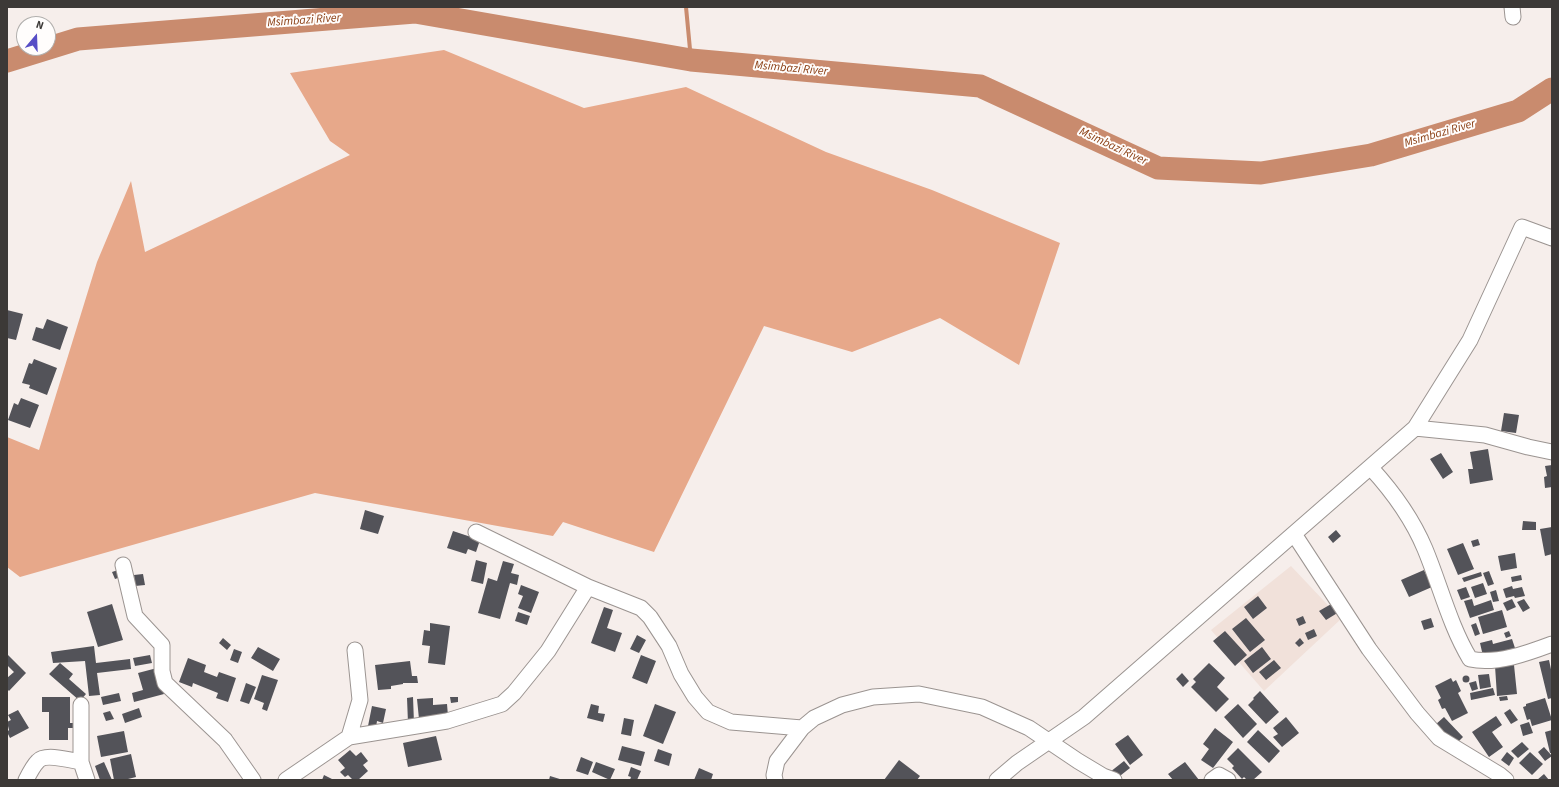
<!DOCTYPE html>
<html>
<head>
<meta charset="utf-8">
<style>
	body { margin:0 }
	#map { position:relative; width:1559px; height:787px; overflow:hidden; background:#f6eeeb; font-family:"Source Sans 3",sans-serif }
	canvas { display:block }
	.frame { position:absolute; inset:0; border:8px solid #3c3937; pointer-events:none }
	.north { position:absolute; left:16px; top:16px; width:40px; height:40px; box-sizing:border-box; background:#fffdfc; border:1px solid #b1afad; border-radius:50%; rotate:19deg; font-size:11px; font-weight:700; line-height:16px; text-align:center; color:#3c3937 }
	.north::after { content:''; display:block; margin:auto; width:14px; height:18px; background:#574ec6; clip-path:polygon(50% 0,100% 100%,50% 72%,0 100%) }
</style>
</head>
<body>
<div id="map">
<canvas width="1559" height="787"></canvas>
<div class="frame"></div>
<div class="north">N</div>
</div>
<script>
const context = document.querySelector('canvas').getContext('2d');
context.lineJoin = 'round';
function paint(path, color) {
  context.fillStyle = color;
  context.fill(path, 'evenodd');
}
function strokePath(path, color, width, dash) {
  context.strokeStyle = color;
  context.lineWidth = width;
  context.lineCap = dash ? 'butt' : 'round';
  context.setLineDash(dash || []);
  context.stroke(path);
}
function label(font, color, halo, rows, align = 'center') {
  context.font = font + ' "Source Sans 3",sans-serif';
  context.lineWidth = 4;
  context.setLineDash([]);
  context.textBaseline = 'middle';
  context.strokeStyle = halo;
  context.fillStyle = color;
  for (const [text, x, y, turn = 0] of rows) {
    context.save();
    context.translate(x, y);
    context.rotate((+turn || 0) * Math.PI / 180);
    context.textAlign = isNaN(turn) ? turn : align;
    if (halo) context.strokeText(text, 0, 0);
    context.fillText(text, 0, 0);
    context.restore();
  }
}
const built = new Path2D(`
	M 1291,566 L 1341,619 L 1264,691 L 1211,630 Z`);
const forest = new Path2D(`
	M 444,50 L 584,108 L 686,87 L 826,152 L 932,190 L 1060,243 L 1019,365 L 940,318 L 852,352 L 764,326 L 654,552 L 563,522 L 553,536 L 315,493 L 20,577 L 7,567 L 7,437 L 39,450 L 97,262 L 131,181 L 145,252 L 350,155 L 330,141 L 290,73 Z`);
const stream = new Path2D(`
	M 686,7 L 691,60`);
const river = new Path2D(`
	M 7,61 L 78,39 L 415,12 L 691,60 L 980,86 L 1158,168 L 1261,173 L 1371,155 L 1518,111 L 1552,89`);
const building = new Path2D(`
	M 7,310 L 23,314 L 16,340 L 7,338 Z
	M 47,319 L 68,327 L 60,350 L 32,340 L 36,327 L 43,329 Z
	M 34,359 L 57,368 L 47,395 L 29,388 L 30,385 L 22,383 L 29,363 L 32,364 Z
	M 21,398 L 39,405 L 30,428 L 8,420 L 14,403 L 18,405 Z
	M 1504,413 L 1519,415 L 1516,433 L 1501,431 Z
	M 1488,449 L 1493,480 L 1470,484 L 1468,469 L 1473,469 L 1470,452 Z
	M 1441,453 L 1453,472 L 1443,479 L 1430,459 Z
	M 1552,465 L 1552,487 L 1545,488 L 1544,477 L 1547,476 L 1545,466 Z
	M 365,510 L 384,516 L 378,534 L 360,529 Z
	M 1523,521 L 1536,522 L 1536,530 L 1522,530 Z
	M 1552,527 L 1552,554 L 1545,556 L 1540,529 Z
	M 1336,530 L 1341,536 L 1333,543 L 1328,537 Z
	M 453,531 L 480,540 L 476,552 L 468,549 L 466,554 L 447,548 Z
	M 1478,539 L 1480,545 L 1473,547 L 1471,541 Z
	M 1463,543 L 1474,569 L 1458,575 L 1447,549 Z
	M 1515,553 L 1517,568 L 1501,571 L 1498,556 Z
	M 476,560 L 487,563 L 483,584 L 471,581 Z
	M 503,561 L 514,564 L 511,573 L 519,575 L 517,585 L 510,583 L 500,619 L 478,613 L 488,578 L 497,581 Z
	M 118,570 L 121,577 L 115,579 L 112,572 Z
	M 1424,570 L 1432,587 L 1409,597 L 1401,580 Z
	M 1489,571 L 1494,584 L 1488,586 L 1483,573 Z
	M 1481,572 L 1482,576 L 1464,582 L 1462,578 Z
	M 143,574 L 145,585 L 135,586 L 134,575 Z
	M 1521,575 L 1522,580 L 1512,582 L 1511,577 Z
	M 1483,583 L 1487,594 L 1475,598 L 1471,587 Z
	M 521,585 L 539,592 L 531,613 L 518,608 L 523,596 L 518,594 Z
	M 1512,586 L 1513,589 L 1522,587 L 1525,596 L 1515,598 L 1514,596 L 1506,598 L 1503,589 Z
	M 1466,587 L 1470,597 L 1461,600 L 1457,590 Z
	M 1496,590 L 1499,601 L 1493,602 L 1490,592 Z
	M 1258,596 L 1267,608 L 1253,619 L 1244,607 Z
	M 1472,599 L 1474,606 L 1491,600 L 1494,610 L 1470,618 L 1464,601 Z
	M 1512,599 L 1516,607 L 1507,611 L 1503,603 Z
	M 1524,599 L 1530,608 L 1523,612 L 1517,602 Z
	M 1333,603 L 1339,612 L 1326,620 L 1319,611 Z
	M 112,604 L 123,640 L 98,647 L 87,612 Z
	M 604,607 L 613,610 L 607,628 L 622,633 L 615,652 L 591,643 Z
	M 1502,610 L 1507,627 L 1483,634 L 1478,617 Z
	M 518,612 L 530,616 L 527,625 L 515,621 Z
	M 1303,616 L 1306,623 L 1299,626 L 1296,619 Z
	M 1246,618 L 1265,640 L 1250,652 L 1232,629 Z
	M 1431,618 L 1434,627 L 1424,630 L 1421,621 Z
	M 430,623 L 450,626 L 445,665 L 428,663 L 430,646 L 422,645 L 424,630 L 430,631 Z
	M 1476,623 L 1480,634 L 1475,636 L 1471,625 Z
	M 1314,629 L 1317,636 L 1308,640 L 1305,633 Z
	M 1225,631 L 1247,655 L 1235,666 L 1213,641 Z
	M 1509,631 L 1511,636 L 1506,638 L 1504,633 Z
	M 637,635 L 646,640 L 639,653 L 630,649 Z
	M 223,638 L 231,645 L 227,650 L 219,643 Z
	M 1300,638 L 1304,643 L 1299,647 L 1295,643 Z
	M 1512,639 L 1515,648 L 1483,656 L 1480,643 L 1492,640 L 1493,644 Z
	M 94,646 L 96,663 L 130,659 L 131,669 L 97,673 L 100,695 L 89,696 L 85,661 L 53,663 L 51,652 Z
	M 258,647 L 280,659 L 273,671 L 251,658 Z
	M 1262,647 L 1271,659 L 1253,673 L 1244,661 Z
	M 234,649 L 242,652 L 238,663 L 230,660 Z
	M 7,654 L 26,673 L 9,691 L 7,689 L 7,678 L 14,672 L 7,665 Z
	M 150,655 L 152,663 L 135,666 L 133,658 Z
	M 641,655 L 656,661 L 647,684 L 632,678 Z
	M 188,658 L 206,665 L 204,672 L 217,677 L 219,672 L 236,678 L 228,702 L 216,698 L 218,693 L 193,683 L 192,687 L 179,682 Z
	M 1274,660 L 1281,668 L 1266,680 L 1259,672 Z
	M 1549,660 L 1552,674 L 1552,698 L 1548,699 L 1539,662 Z
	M 410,661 L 412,676 L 417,676 L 418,683 L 403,683 L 403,684 L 391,686 L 391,689 L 378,690 L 375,665 Z
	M 60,663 L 73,674 L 69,679 L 86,694 L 80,701 L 49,674 Z
	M 1209,663 L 1225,678 L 1217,687 L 1229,699 L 1216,712 L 1191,687 L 1196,682 L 1193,679 Z
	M 1514,665 L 1517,694 L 1497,696 L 1495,666 Z
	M 157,668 L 164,694 L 134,702 L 132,693 L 143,690 L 138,673 Z
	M 1182,673 L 1189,681 L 1183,687 L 1176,679 Z
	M 1489,674 L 1491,687 L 1480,689 L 1478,675 Z
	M 262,675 L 278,680 L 267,711 L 262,709 L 264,703 L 254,699 Z
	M1462.5 679a3.5 3.5 0 1 1 7 0a3.5 3.5 0 1 1-7 0Z
	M 1451,678 L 1453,682 L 1456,680 L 1461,691 L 1458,693 L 1468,713 L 1452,721 L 1445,708 L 1442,709 L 1438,700 L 1441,698 L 1435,686 Z
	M 1476,681 L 1478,689 L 1472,691 L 1469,683 Z
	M 246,683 L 256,687 L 249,704 L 240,701 Z
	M 1493,688 L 1495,695 L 1471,700 L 1470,693 Z
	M 1260,691 L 1279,712 L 1266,724 L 1248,705 L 1254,699 L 1253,698 Z
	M 119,693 L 121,701 L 103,705 L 101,697 Z
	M 1507,696 L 1508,700 L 1500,701 L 1499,697 Z
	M 42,697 L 70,697 L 70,723 L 75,723 L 75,728 L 68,728 L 68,740 L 49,740 L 49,712 L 42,712 Z
	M 413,697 L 414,723 L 408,723 L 407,698 Z
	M 450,697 L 458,697 L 458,702 L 451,703 Z
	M 433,698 L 433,705 L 447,704 L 448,716 L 419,719 L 417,699 Z
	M 1545,698 L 1552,720 L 1532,726 L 1530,719 L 1527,720 L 1523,707 L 1526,706 L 1526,704 Z
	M 591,704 L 599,706 L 598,713 L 605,714 L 603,722 L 587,718 Z
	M 655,704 L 676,712 L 663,744 L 643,736 Z
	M 1238,704 L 1257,724 L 1243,738 L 1224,717 Z
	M 372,706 L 386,709 L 383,723 L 377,721 L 376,728 L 368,726 Z
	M 139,708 L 142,717 L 125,723 L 122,714 Z
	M 1510,709 L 1518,720 L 1511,724 L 1504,713 Z
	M 18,710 L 29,728 L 10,738 L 7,732 L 9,730 L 7,722 L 11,720 L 8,715 Z
	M 110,711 L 114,719 L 106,721 L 103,713 Z
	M 1496,716 L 1502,725 L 1492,732 L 1503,747 L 1489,757 L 1472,732 Z
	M 1286,717 L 1299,733 L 1282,747 L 1273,737 L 1278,734 L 1273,728 Z
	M 1444,717 L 1463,737 L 1455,745 L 1435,725 Z
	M 624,718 L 634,720 L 631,736 L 621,734 Z
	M 1529,722 L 1533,733 L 1523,736 L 1520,725 Z
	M 1215,728 L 1233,742 L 1213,768 L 1201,760 L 1209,749 L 1203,744 Z
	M 1258,730 L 1280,751 L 1269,763 L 1247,742 Z
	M 1552,730 L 1552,753 L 1550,753 L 1545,732 Z
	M 124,731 L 128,752 L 101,757 L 97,736 Z
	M 1128,735 L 1143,755 L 1130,765 L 1115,744 Z
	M 436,736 L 442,760 L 408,767 L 403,743 Z
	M 1522,742 L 1529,749 L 1518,758 L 1511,751 Z
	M 622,746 L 645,752 L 641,766 L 618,760 Z
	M 1544,747 L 1552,756 L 1545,761 L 1538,752 Z
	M 1238,748 L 1262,772 L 1253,780 L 1247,780 L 1244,777 L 1242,779 L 1232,768 L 1234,766 L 1227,759 Z
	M 658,749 L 672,754 L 669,766 L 654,761 Z
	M 350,750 L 356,756 L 361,752 L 368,761 L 363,765 L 368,771 L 358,780 L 353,780 L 348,775 L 345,777 L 340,772 L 345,768 L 338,760 Z
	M 1507,752 L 1514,758 L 1509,766 L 1501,760 Z
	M 1530,752 L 1543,764 L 1532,775 L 1519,763 Z
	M 131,754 L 136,777 L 124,780 L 114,780 L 110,759 Z
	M 581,757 L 593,762 L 588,775 L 576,771 Z
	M 899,760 L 920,776 L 917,780 L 884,780 Z
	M 1124,761 L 1130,768 L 1116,779 L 1110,772 Z
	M 104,762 L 112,780 L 100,780 L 95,766 Z
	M 596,762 L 615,769 L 610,780 L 592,772 Z
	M 1185,762 L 1199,780 L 1173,780 L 1168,774 Z
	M 631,767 L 641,771 L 637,780 L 630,780 L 631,777 L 628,776 Z
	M 699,768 L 713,774 L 711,780 L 694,780 Z
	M 1544,774 L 1549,780 L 1537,780 Z
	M 324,775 L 334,780 L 322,780 Z
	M 550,776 L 563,780 L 549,780 Z`);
const minor = new Path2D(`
	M 1512,7 L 1513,17
	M 1415,428 L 1485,435 L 1528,447 L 1552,452
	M 1371,468 C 1393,492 1412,518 1425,549 C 1440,585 1450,626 1470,659 C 1496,665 1528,653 1552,644
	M 476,532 L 588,587 L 641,608 L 650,617 L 669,646 L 681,674 L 695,697 L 708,712 L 731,722 L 802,728
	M 1294,534 L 1369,649 L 1417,713 L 1439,738 L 1500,775 L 1506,780
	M 123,565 L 135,616 L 162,645 L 162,671 L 165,683 L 225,740 L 253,780
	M 81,705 L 81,762 L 87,780
	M 349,737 L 360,700 L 355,650
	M 26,780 C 29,774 33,766 38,761 C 45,753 70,760 81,762
	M 286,780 L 349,737 L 447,721 L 502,704 L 514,693 L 548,651 L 588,587
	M 775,780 L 774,775 L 777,761 L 802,728 L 814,718 L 842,705 L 873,697 L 919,694 L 982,707 L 1029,728 L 1078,761 L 1103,776 L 1114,780
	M 997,780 L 1017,763 L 1084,717 L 1415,428 L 1470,340 L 1522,227 L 1552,238
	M 1212,780 L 1219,775 L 1228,780`);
const waterNames = [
	["Msimbazi River",304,21,-4],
	["Msimbazi River",791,69,5],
	["Msimbazi River",1440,134,-16],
	["Msimbazi River",1113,147,25]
];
paint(built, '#f1e1da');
paint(forest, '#e7a88a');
strokePath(stream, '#c98b6e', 4);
strokePath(river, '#c98b6e', 23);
paint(building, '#535359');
strokePath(minor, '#9b9491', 17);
strokePath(minor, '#fff', 15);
label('italic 12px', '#8a3e13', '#fffdfc', waterNames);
</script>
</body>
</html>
